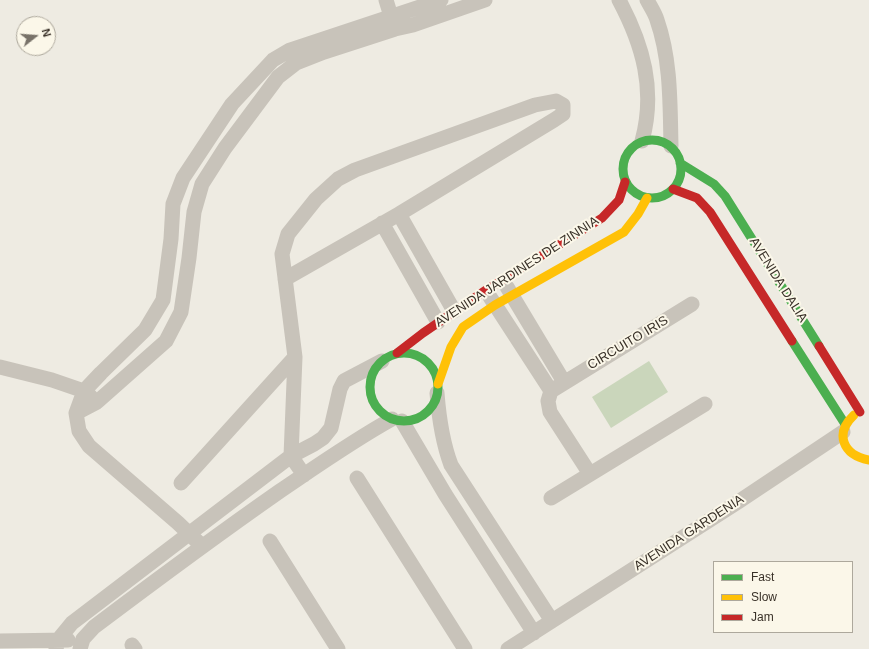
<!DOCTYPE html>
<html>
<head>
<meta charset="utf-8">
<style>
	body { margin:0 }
	#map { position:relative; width:869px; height:649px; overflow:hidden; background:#eeebe2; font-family:Helvetica,sans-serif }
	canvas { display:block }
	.legend { position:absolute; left:713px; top:561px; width:140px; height:72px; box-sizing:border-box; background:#fbf7e9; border:1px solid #ada89c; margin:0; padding:5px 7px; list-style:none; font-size:12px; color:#393128 }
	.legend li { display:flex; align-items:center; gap:8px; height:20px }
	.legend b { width:20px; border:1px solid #ada89c }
	.north { position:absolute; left:16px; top:16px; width:40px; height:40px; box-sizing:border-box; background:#fbf7e9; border:1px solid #ada89c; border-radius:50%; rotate:73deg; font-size:11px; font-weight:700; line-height:16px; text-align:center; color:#393128 }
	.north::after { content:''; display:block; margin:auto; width:14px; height:18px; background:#787269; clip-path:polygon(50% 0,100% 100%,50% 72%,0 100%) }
</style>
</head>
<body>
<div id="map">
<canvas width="869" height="649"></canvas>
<ul class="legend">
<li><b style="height:5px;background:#4caf50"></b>Fast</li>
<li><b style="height:5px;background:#ffc107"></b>Slow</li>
<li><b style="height:5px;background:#c62828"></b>Jam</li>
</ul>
<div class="north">N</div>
</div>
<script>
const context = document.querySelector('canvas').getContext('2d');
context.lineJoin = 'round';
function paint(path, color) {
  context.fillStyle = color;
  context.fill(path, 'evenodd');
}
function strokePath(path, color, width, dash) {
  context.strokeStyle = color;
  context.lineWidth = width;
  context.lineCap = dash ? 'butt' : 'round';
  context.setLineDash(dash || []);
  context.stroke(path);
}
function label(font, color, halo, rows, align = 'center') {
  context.font = font + ' Helvetica,sans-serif';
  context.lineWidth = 4;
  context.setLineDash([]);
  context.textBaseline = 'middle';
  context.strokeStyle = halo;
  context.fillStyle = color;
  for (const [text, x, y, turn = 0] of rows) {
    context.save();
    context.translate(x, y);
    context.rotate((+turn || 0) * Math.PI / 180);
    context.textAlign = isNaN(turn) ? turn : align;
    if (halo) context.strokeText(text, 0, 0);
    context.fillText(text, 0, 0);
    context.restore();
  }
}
const green = new Path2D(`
	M 649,361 L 668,392 L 611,428 L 592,397 Z`);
const street = new Path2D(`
	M 386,0 L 394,26
	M 619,0 C 643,45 656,90 642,141
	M 647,0 C 650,6 655,13 657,20 C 671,60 670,104 671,146
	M 399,214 L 454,311
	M 382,223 L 438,322
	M 285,279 L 399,214 L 554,120 L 563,114 L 563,105 L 556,101 L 535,105 L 355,170 L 338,179 L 316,199 L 288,234 L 282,254 L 295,357 L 291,456 L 304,475
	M 507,287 L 564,382
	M 490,297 L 551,391
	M 0,367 L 52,380 L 84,391 L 91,397
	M 437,393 C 439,419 442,441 451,465 L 552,621
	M 76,413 L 97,402 L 166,341 L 181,312 L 189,258 L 194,212 L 202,184 L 225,148 L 278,77 L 296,63 L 324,52 L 395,29 L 413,25 L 485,0
	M 402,421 L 445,494 L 534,633
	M 590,474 L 550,412 L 548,401 L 551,391 L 692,304
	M 357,478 L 465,649
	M 181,483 L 295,357
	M 551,498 L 705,404
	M 270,541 L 338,649
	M 202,546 L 178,523 L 89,446 L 79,431 L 76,413 L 84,391 L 101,373 L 145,330 L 163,300 L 171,239 L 173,204 L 183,178 L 232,104 L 273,60 L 290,50 L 441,0
	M 0,641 L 68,640
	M 132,645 L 135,649
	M 56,649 L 58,640 L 72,623 L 291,456 L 314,444 L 323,438 L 331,428 L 340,389 L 344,381 L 382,361
	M 80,649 L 83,639 L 94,627 C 155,581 217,535 280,491 C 317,466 354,440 392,419
	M 508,649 L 738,502 L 843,432`);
const fast = new Path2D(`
	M623 169a29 29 0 1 1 58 0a29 29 0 1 1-58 0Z
	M 680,163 L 714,184 L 725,196 L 819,346
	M 792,341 L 845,424
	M370 387a34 34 0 1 1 68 0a34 34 0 1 1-68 0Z`);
const slow = new Path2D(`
	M 438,384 L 451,347 L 463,327 L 495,305 L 624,232 L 638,214 L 647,198
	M 854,415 C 834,434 843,455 869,460`);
const jam = new Path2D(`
	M 673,189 L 697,198 L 710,212 L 792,341
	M 819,346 L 860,412
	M 397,353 L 423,333 L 486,290 L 602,218 L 619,200 L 625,182`);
const streetNames = [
	["AVENIDA JARDINES DE ZINNIA",517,272,-33],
	["AVENIDA DALIA",778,280,58],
	["CIRCUITO IRIS",628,343,-31],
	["AVENIDA GARDENIA",689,533,-33]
];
paint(green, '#cad6bb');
strokePath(street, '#c8c3ba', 15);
strokePath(fast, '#4caf50', 9);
strokePath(slow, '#ffc107', 9);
strokePath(jam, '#c62828', 9);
label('13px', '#393128', '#fbf7e9', streetNames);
</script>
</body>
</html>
